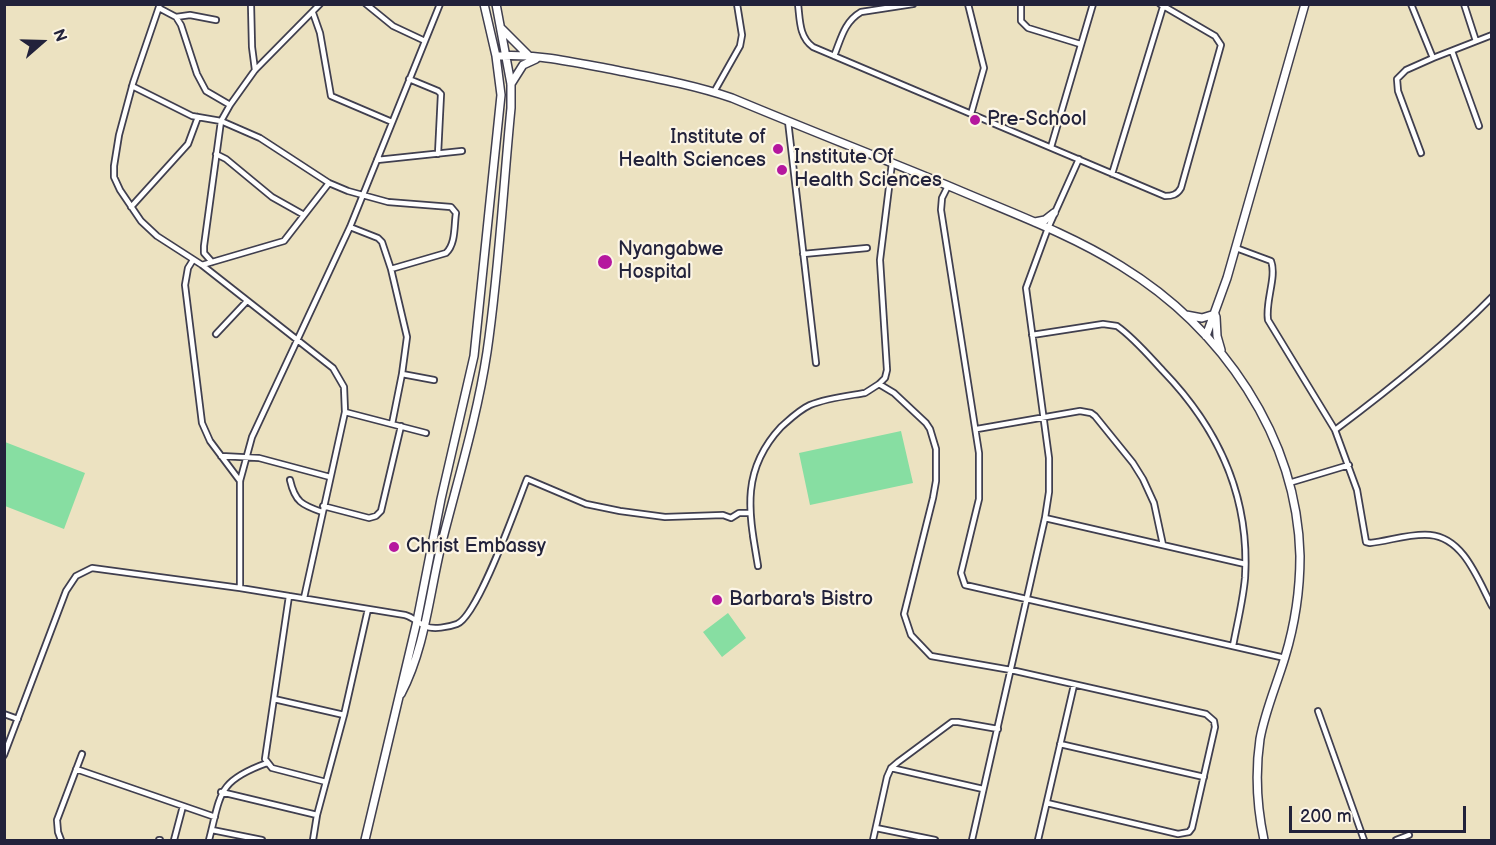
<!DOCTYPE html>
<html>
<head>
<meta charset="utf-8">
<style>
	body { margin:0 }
	#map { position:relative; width:1496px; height:845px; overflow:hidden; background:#ece2c1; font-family:"Balsamiq Sans",sans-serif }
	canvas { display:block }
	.frame { position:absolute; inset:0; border:6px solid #22223b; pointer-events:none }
	.north { position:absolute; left:12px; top:12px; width:60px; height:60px; -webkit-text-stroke:4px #fcf5e5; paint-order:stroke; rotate:70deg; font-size:16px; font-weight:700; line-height:24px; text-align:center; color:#22223b }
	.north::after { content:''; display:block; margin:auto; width:21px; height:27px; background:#22223b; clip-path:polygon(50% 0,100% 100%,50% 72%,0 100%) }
	.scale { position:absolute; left:1289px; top:806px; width:177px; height:27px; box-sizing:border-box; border:3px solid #22223b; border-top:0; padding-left:8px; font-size:18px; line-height:21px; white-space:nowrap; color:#22223b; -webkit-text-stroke:4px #fcf5e5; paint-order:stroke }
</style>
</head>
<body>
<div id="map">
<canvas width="1496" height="845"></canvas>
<div class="frame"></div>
<div class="north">N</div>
<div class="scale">200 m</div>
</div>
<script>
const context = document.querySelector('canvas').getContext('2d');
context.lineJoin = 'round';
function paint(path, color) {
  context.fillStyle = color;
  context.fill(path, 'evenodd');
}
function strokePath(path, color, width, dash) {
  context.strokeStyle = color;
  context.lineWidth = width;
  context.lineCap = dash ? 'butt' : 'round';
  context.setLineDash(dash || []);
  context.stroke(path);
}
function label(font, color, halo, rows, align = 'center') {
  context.font = font + ' "Balsamiq Sans",sans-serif';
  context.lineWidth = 4.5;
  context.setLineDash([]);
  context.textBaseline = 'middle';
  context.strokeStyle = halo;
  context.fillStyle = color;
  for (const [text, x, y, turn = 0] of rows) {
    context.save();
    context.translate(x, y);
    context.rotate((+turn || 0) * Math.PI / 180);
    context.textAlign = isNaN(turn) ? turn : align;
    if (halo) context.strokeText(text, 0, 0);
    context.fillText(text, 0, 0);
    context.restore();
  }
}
const green = new Path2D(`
	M 901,431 L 913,483 L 810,505 L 799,453 Z
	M 5,442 L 85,473 L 64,529 L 5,506 Z
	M 728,613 L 746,638 L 722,657 L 703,632 Z`);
const street = new Path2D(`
	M 160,4 L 133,83 L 119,135 L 114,166 L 114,177 L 120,190 L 141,221 L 157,236 L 202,265 L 333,368 L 344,387 L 345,412 L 304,598
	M 251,4 L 252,47 L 255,70
	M 366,4 L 393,26 L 425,41
	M 798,4 C 800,20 799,37 813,47 L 1165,196 C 1172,196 1177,195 1181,188 L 1221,45 L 1215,36 L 1160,4
	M 968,4 L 984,68 L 971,114
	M 1021,4 L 1021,21 L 1028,28 L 1080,44
	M 1411,4 L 1433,58 L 1492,35
	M 1464,4 L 1476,41
	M 159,8 L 176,17 L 181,25 L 197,74 L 206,91 L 230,105
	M 313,13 L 320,33 L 331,96 L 392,122
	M 176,17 L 190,15 L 216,20
	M 1452,51 L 1479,126
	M 834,56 C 841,39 844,22 861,12 L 913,4
	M 409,79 L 438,91 L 441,94 L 438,154
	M 132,86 L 192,116 L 221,121 L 260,138 L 329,183 L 348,191 L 388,202 L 451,207 L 456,213 C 454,225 456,244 446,253 L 391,269
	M 714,92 L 740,46 L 742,35 L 737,4
	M 788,121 L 816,363
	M 1051,147 L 1093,4
	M 1421,153 L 1398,91 L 1397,79 L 1406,70 L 1433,58
	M 216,154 L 226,159 L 272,197 L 304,215
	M 377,160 L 462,151
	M 1112,174 L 1163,7
	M 948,186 L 942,198 L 941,210 L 979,453 L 979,499 L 961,573 L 965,585 L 1285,658
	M 131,207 L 188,144 L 198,117
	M 350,227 L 378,238 L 382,242 L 391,269 L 407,337 L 402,374 L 392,424
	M 1236,248 L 1271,261 C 1277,277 1265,301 1268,320 L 1335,430 L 1357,490 L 1366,542 L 1370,543 C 1389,541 1411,533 1430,535 C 1464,538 1478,580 1492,606
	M 803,254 L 867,248
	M 193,260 L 188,268 L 185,285 L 202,423 L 210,441 L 240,481
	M 212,262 L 204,253 L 204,246 L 221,121 L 230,105 L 255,70 L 320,4
	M 202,265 L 284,241 L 329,183
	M 216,334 L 247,301
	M 1032,335 L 1103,324 L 1117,326 C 1134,338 1149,356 1163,371 C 1219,429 1250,497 1245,578 C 1243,601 1237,624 1233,646
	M 402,374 L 434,380
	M 879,384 L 894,393 L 926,423 L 930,429 L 936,449 L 936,481 L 933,498 L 904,614 L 911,635 L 931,656 L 1011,670 L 1206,714 L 1214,721 L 1215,727 L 1192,828 L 1189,832 L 1178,834 L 1047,803
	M 345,412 L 426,433
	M 977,429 L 1080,411 L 1091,413 L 1095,416 L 1133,463 L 1143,479 L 1154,503 L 1163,545
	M 1335,430 C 1390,389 1444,346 1492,297
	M 221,456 L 259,458 L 330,477
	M 290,480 C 295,502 302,505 322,512
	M 1289,483 L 1349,465
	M 323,506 L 369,518 L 376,516 L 381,511 L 401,426
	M 1045,518 L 1245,564
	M 753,536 L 758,566 C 749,513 740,471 781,427 C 790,419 799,410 810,405 C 827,398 847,396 865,393 L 879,384 L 885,378 L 887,370 L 880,260 L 892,163
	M 240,588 L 240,481 L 252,437 L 350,227 L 440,4
	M 289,596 L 265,759 L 272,768 L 326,782
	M 274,699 L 344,715
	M 1318,711 L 1364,840
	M 4,714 L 18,719
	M 1060,744 L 1204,777
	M 4,755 L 66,591 L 76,576 L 92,568 L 240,588 L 405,615 C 413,617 418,623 425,626 C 433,630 449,627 457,624 C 478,616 517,504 527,479 L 586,504 L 620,511 L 665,517 L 723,515 L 731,518 L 739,513 L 750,513
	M 891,768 L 983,789
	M 76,769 L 215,817
	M 221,792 L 317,815
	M 876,828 L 935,840
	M 212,830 L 262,840
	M 61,840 L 58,832 L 57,820 L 82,754
	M 159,840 L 160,840
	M 174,840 L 183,806
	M 209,840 C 221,794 217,781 267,763
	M 313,840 L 317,815 L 344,715 L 368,609
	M 873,840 L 887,777 L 891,768 L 898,762 L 952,722 L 958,722 L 998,729
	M 972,840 L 1045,518 L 1049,492 L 1049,458 L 1026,288 L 1048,228 L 1079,159
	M 1038,840 L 1074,685
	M 1396,840 L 1409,835`);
const secondary = new Path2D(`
	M 502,29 L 530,57
	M 496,56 C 536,53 577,63 615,70 C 655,78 694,85 732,98 C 806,129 881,158 956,189 C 1012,213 1070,234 1121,266 C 1222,328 1297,436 1300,556 C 1300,591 1295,624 1285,657 C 1277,684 1265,711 1260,739 C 1255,773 1257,807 1264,840
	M 511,84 L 523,65 L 536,59
	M 1035,222 L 1045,220 L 1054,213
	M 1186,315 L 1202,318 L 1215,314
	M 1216,317 L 1217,336 L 1221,350
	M 1206,336 L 1227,278 L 1305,4
	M 401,694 C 425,648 429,596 441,546 C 457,482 477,418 487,352 C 499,271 503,189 511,108 L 511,84 L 496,4
	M 365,840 L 417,621 L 441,499 L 474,356 L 501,95 L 496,56 L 484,4`);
const markers = [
	[975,120,6,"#b5179e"],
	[778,149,6,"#b5179e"],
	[782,170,6,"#b5179e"],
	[605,262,8,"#b5179e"],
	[394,547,6,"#b5179e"],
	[717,600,6,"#b5179e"]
];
const poiNames = [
	["Pre-School",987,120],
	["Institute of",766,138,"right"],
	["Health Sciences",766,161,"right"],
	["Institute Of",794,158],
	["Health Sciences",794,181],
	["Nyangabwe",618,250],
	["Hospital",618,273],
	["Christ Embassy",406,547],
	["Barbara's Bistro",729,600]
];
paint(green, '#87dea2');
strokePath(street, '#403f4f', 8);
strokePath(secondary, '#403f4f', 10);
strokePath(street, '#fff', 4.5);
strokePath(secondary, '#fff', 7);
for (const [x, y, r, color] of markers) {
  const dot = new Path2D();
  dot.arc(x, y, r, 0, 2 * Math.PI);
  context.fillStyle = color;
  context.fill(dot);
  strokePath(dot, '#fcf5e5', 2);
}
label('20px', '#22223b', '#fcf5e5', poiNames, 'left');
</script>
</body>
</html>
